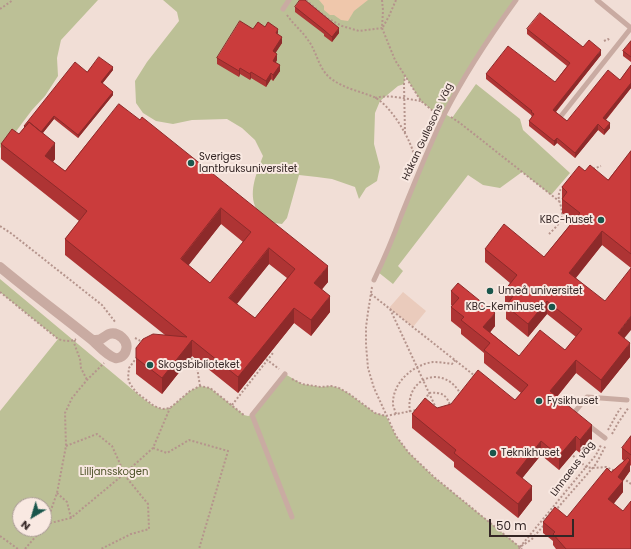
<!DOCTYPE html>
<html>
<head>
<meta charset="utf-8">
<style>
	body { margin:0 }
	#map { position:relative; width:631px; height:549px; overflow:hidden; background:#f1ded6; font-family:Poppins,sans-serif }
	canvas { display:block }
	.north { position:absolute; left:12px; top:497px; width:40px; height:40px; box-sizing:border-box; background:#f9e9e2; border:1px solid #aa9b96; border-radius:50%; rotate:218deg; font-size:11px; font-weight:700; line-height:16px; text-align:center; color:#342625 }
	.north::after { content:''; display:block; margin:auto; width:14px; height:18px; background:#1a564c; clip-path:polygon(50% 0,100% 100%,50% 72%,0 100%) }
	.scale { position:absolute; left:489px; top:519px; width:85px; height:18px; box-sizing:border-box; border:2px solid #342625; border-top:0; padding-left:5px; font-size:12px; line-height:14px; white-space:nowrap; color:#342625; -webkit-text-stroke:3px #f9e9e2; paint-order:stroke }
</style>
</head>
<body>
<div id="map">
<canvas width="631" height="549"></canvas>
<div class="north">N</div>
<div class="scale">50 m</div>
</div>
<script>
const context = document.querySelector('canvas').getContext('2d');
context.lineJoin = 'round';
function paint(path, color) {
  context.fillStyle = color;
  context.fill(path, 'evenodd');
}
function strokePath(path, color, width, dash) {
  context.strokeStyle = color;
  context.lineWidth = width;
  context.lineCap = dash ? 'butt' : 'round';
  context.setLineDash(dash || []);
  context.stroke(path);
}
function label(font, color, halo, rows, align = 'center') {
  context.font = font + ' Poppins,sans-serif';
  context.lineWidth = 4;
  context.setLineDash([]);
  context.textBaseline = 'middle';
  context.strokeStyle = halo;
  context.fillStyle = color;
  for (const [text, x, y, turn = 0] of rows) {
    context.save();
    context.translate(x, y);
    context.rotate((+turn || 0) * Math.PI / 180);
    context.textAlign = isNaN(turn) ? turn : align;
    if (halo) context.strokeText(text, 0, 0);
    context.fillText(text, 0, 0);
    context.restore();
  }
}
const green = new Path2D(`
	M 0,0 L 98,0 L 61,40 L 57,58 L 58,76 L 45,96 L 32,110 L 14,134 L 0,148 Z
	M 163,0 L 516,0 L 498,25 L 445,114 L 452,118 L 476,84 L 520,119 L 523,130 L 570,173 L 551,195 L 522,172 L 500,188 L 483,185 L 468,175 L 398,266 L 403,271 L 393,284 L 378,272 L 444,114 L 433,111 L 421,101 L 405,76 L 404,84 L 398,86 L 380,101 L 375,113 L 374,144 L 380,167 L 377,181 L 366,188 L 359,199 L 355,187 L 332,179 L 317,177 L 299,175 L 287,218 L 282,224 L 266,222 C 263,217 257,212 255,206 C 249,190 257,172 263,156 L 255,140 L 242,128 L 227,119 L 192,120 L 173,124 L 156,121 L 143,113 L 136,103 L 135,81 L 147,62 L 179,21 L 177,12 Z
	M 0,279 L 145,400 L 154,406 L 162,409 L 170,408 L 190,391 L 200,386 L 210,388 L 244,415 L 248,416 L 252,415 L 285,374 L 302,384 L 321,387 L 331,386 L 339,388 L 348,393 L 375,413 L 386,416 L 396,436 L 409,453 L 434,477 L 520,547 L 519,549 L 0,549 L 0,411 L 58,339 L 0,292 ZM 20,505 L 44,505 L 44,529 L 20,529 Z`);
const sand = new Path2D(`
	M 319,0 L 368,0 L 354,11 L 348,21 L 341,20 L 334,15 L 330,15 L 324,10 L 324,6 Z`);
const plaza = new Path2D(`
	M 403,292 L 426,311 L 413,327 L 389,308 Z`);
const path = new Path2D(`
	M 306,0 L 327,18 L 342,26 L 359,31 L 382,28
	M 382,0 L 383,10 L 382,28 L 395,60 L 421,101 L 433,111 L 437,112
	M 0,9 L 13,0
	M 287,15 C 293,24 302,31 308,40 C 317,52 318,67 329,77 C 342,88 359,91 374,97 C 391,105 412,141 415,159
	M 383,27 L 389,16 L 396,0
	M 604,41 L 608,39 L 610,41
	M 405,75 L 404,84 L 405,133
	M 375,98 C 389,94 406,99 421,101
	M 451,117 L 460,123 L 559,201
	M 593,169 L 601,166
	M 0,226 L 12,234 L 102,305 L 116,323
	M 549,234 C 554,229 561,223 562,215 C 563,204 554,199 562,187
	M 372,287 L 368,312 L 366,327 L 366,345 L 368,368 L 374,388 L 396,436 L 409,453 L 434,477 L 522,549
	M 0,292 L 58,339 C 64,341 71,342 76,339
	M 371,294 L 475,376
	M 390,309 L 436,408
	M 135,338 L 139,340 L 142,344
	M 75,340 L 74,343 L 80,359 L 81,368 L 87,380
	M 137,357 L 129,368 L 128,378 L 130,384 L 136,392 L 154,406 L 162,409 L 170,408 L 190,391 L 200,386 L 210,388 L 245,416
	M 191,358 L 197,367 L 200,386
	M 266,359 L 279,369
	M 292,379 L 302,384 L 321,387 L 331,386 L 339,388 L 348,393 L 375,413 L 386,416 L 416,410
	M 425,400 L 429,393 C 441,392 446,394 450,405
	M 232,405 L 273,353
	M 410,412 C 404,377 445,363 461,395
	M 396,414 C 395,411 394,408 393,405 C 392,383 412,365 433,362 C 439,362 445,363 452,364 L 455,360
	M 608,430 L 618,412 L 621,408
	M 612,434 L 618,423 L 629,407
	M 66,446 L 97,434 L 112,446 L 126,477 L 148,504 L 149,529 L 131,534 L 101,549
	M 153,448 L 167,453 L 189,440 L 228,451 L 199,549
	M 570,453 L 586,467 L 592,468 L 606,467 L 615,471
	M 623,478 L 631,484
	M 57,493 L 67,502 L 71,518
	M 555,511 L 596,464 L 606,445
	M 46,524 L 71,518 L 124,474 L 153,448 L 170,408
	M 44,526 L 46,524 L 57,493 L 66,446 L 65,413 L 72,398 L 87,380 L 104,363
	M 0,536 L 18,549
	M 520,547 L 586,467 L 596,455 L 601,445
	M 25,549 L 42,529
	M 519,549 L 520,547 L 532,539 L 544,525`);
const lane = new Path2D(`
	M 597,0 L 631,28
	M 283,9 L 289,0
	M 561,116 L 631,28
	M 374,280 C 384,259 393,238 401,216 C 415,181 429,146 445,113 C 465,73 490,36 516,0
	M 285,374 L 252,415 L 292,517
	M 575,415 L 573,414 L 587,397 L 627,400
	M 588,425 L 605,438`);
const street = new Path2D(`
	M 0,267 C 30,292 61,315 91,339 C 97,344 107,356 115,358 C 120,359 125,355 126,350 C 129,341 118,331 109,334 C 107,335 104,337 101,339 C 99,340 96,340 93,340`);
const wall = new Path2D(`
	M 295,7 L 339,33 L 332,42 L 324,36 L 324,34 L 295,12 Z
	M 253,29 L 278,35 L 282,43 L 275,53 L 277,60 L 276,62 L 280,71 L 273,81 L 271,79 L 266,87 L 251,78 L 250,80 L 240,74 L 239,77 L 217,64 L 217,58 Z
	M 527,29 L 583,47 L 601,55 L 556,112 L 567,121 L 620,80 L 631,65 L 631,88 L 606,120 L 610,128 L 604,135 L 598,130 L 575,158 L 557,143 L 554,146 L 529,126 L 529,121 L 532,117 L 531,115 L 486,79 L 486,74 L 555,82 L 567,66 L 527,34 Z
	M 631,41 L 631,62 L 623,56 L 623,51 Z
	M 113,70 L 102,84 L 113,95 L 78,138 L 54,119 L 43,133 L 55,159 L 53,162 L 65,171 L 119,104 L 328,282 L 322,289 L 330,312 L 311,336 L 294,323 L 238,393 L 192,356 L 162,394 L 136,374 L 136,358 L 165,335 L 65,255 L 65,239 L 79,221 L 1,159 L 1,144 L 19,134 L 24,128 L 24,126 L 87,72 ZM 221,224 L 243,242 L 210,283 L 188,265 ZM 269,264 L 287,278 L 255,318 L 236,304 Z
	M 631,151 L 631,268 L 602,245 L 576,278 L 624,338 L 630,357 L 601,393 L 576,373 L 557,397 L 592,439 L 580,453 L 576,450 L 559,470 L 541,455 L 522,478 L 532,500 L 518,518 L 454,467 L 454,462 L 412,428 L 412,414 L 437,408 L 515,400 L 521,393 L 484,363 L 484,353 L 461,334 L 461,329 L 451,321 L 451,307 L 452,306 L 451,305 L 451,291 L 495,326 L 490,332 L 519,356 L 565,350 L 576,337 L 547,314 L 528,337 L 506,319 L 506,306 L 507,305 L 505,303 L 505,290 L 510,283 L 485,262 L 485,249 L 544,257 L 573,221 L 562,213 L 562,187 L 585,171 L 608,180 Z
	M 631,436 L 631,466 L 630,465 L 630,471 L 623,481 L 623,492 L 613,504 L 631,549 L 556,549 L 553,545 L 553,541 L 543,533 L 543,522 L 567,517 L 611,472 L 624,461 L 622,459 L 622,448 Z`);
const shadedWall = new Path2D(`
	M 339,28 L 339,33 L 332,42 L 332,37 Z
	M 278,29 L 278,34 L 276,33 Z
	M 282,37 L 282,43 L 273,57 L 273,51 Z
	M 601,50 L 601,55 L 553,115 L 553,110 Z
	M 277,54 L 277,60 L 273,67 L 273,61 Z
	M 280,65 L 280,71 L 273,81 L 273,75 Z
	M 113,67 L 113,70 L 101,85 L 101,82 Z
	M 240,68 L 240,74 L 239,77 L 239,71 Z
	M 251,72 L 251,78 L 250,80 L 250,74 Z
	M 271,73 L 271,79 L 266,87 L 266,81 Z
	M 631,83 L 631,88 L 603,123 L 603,118 Z
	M 113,92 L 113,95 L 78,138 L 78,135 Z
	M 54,116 L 54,119 L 37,140 L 37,137 Z
	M 610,123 L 610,128 L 604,135 L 604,130 Z
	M 598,124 L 598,130 L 575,158 L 575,153 Z
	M 557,138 L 557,143 L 554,146 L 554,141 Z
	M 55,143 L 55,159 L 45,172 L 45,156 Z
	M 221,208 L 221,224 L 181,275 L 181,259 Z
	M 602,231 L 602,245 L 569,286 L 569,273 Z
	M 269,248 L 269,264 L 229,314 L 229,298 Z
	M 328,266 L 328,282 L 314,299 L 314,283 Z
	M 330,296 L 330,312 L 311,336 L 311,320 Z
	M 547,301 L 547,314 L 528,337 L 528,324 Z
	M 294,308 L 294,323 L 238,393 L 238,377 Z
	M 495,313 L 495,326 L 485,339 L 483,327 Z
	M 631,316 L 631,330 L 618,346 L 618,333 Z
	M 192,340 L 192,356 L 162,394 L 162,378 Z
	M 630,343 L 630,357 L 601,393 L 601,380 Z
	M 576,360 L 576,373 L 550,405 L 550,391 Z
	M 592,425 L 592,439 L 580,453 L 580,440 Z
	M 576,436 L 576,450 L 559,470 L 559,456 Z
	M 541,441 L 541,455 L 516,486 L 516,473 Z
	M 630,460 L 630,471 L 622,482 L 623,481 L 623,492 L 608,511 L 608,499 L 618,477 Z
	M 532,486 L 532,500 L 518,518 L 518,504 Z`);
const building = new Path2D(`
	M 300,0 L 305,0 L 339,28 L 332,37 L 324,30 L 295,7 Z
	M 540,13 L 583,47 L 589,40 L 601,50 L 553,110 L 567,121 L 608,70 L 620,80 L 631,65 L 631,83 L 603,118 L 610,123 L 604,130 L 598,124 L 575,153 L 557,138 L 554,141 L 529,121 L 534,114 L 531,112 L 532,111 L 486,74 L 508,46 L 555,82 L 570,63 L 527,29 Z
	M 240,21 L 253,29 L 258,22 L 265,27 L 268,22 L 278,29 L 276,33 L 282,37 L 273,51 L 277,54 L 273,61 L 280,65 L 273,75 L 271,73 L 266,81 L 251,72 L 250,74 L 240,68 L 239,71 L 217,58 Z
	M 631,41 L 631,57 L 623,51 Z
	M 99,57 L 113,67 L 101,82 L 113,92 L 78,135 L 54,116 L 41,132 L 29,122 L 25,127 L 24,126 L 75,62 L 87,72 Z
	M 119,104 L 140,120 L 142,117 L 328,266 L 314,283 L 330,296 L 311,320 L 294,308 L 238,377 L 192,340 L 162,378 L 136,358 L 136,348 L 143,339 L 153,334 L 187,337 L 65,239 L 87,211 L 1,144 L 12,129 L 19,134 L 29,122 L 55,143 L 45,156 L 65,171 ZM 221,208 L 251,232 L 210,283 L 181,259 ZM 269,248 L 295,269 L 255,318 L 229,298 Z
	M 631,151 L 631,254 L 602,231 L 569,273 L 605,301 L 631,268 L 631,316 L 618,333 L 630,343 L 601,380 L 576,360 L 550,391 L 592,425 L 580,440 L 576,436 L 559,456 L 541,441 L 516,473 L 532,486 L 518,504 L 454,453 L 456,450 L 412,414 L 425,398 L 437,408 L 451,404 L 478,370 L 515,400 L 528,385 L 484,350 L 490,343 L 461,320 L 464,317 L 451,307 L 459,298 L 451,291 L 458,283 L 495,313 L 483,327 L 519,356 L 540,330 L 565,350 L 582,329 L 547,301 L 528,324 L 506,306 L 513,296 L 505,290 L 517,275 L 485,249 L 504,224 L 544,257 L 580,213 L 562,199 L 567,192 L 562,187 L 579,166 L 585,171 L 590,165 L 608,180 Z
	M 631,436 L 631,455 L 622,448 Z
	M 628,458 L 630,460 L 618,477 L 623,481 L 608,499 L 623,511 L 631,501 L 631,549 L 566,549 L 553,534 L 555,532 L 543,522 L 555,507 L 567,517 L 607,468 L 611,472 Z`);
const markers = [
	[191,163,4,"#1a564c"],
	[601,220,4,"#1a564c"],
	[490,291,4,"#1a564c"],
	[552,307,4,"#1a564c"],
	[150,365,4,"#1a564c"],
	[539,401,4,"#1a564c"],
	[493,453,4,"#1a564c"]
];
const streetNames = [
	["Håkan Gullesons Väg",428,132,-65],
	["Linnaeus väg",573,469,-53]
];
const poiNames = [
	["Sveriges",199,157],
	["lantbruksuniversitet",199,169],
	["KBC-huset",593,220,"right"],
	["Umeå universitet",498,291],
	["KBC-Kemihuset",544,307,"right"],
	["Skogsbiblioteket",158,365],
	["Fysikhuset",547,401],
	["Teknikhuset",501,453]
];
const parkNames = [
	["Lilljansskogen",114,472]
];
paint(green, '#bcc096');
paint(sand, '#efc7ab');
paint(plaza, '#eacbbc');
strokePath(path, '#b5948c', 2, [2, 2]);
strokePath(lane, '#c9aba2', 5);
strokePath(street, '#c9aba2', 10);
paint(wall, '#ae3434');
paint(shadedWall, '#8d2a2a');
paint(building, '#ca3c3c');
strokePath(building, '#8d2a2a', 1);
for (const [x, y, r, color] of markers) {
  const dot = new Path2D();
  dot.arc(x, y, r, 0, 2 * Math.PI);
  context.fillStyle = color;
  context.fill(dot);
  strokePath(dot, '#f9e9e2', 1.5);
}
label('10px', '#342625', '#f9e9e2', streetNames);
label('10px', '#342625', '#f9e9e2', poiNames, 'left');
label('10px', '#4d5228', '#f9e9e2', parkNames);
</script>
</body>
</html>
